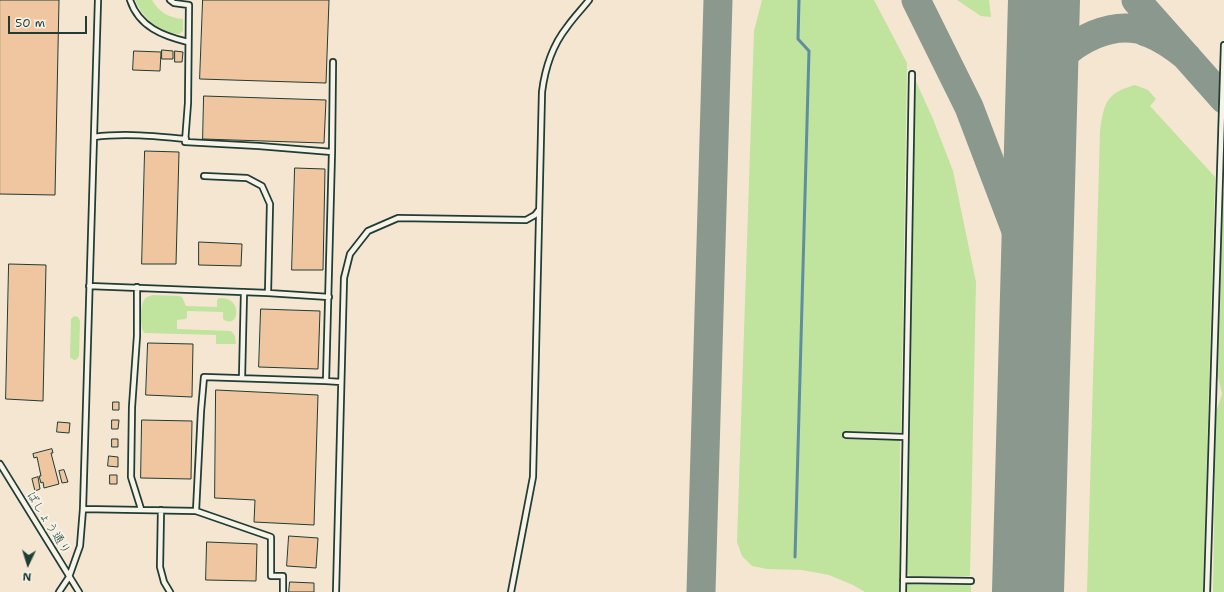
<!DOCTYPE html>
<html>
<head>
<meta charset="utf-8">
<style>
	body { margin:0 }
	#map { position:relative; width:1224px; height:592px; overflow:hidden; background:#f7f3e8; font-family:"Shantell Sans",sans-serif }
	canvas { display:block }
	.north { position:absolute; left:8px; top:544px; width:40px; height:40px; -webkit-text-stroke:3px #f7f3e8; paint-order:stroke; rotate:184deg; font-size:11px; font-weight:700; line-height:16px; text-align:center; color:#1f3d34 }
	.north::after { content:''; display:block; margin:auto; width:14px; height:18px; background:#1f3d34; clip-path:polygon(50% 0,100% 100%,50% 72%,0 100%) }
	.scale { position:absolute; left:8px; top:16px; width:79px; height:18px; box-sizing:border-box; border:2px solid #1f3d34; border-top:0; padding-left:5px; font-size:12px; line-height:14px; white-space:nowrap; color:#1f3d34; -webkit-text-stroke:3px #f7f3e8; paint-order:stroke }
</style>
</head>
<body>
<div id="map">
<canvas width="1224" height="592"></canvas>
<div class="north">N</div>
<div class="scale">50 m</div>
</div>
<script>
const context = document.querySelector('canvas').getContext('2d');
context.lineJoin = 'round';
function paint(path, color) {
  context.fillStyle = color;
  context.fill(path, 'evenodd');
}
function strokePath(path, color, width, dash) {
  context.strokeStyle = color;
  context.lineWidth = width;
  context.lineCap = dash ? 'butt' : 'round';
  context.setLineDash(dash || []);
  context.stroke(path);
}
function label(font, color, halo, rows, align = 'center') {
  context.font = font + ' "Shantell Sans","Klee One",sans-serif';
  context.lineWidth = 4;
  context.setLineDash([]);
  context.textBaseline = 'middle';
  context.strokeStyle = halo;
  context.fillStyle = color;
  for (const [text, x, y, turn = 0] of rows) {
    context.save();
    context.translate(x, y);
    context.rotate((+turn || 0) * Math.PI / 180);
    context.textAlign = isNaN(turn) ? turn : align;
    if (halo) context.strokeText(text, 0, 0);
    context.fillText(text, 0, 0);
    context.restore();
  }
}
const built = new Path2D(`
	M 0,0 L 1224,0 L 1224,592 L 0,592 Z`);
const green = new Path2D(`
	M 135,0 L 152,0 C 159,12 169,18 183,19 L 183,31 L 179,34 C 159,32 143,18 135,0 Z
	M 762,0 L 874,0 L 907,63 L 901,432 L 844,431 L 843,439 L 900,440 L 899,592 L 865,592 L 853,585 L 829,575 L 802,570 L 767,569 L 752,566 L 742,556 L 737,542 L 754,31 Z
	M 957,0 L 989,0 L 991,17 L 981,16 Z
	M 914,77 L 933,119 L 953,171 L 976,282 L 970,576 L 911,576 L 907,574 Z
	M 1135,85 L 1148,90 L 1156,99 L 1150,106 L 1215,177 L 1203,592 L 1087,592 L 1100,131 C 1104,103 1106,93 1135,85 Z
	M 1224,191 L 1224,592 L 1213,592 L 1216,412 L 1222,394 L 1218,376 L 1222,196 Z
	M 153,295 L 179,296 L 182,297 L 186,306 L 217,307 L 217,300 L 219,298 C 244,296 239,331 223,319 L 223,312 L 187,311 L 187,318 L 185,319 L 177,320 L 177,329 L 231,331 L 235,336 L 236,344 L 216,344 L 216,335 L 144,333 C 140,328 140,306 144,300 C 146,297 149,296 153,295 Z
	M 74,316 L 78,317 L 80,321 L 79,356 L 77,359 L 75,360 L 72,359 L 70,357 L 71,319 Z
	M 907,584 L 971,585 L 971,592 L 907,592 Z`);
const stream = new Path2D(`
	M 795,557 L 809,51 L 798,39 L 799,0`);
const taxiway = new Path2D(`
	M 916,0 L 969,107 L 1037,286
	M 1136,0 L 1224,99
	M 1042,82 C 1047,75 1052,66 1058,60 C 1077,39 1109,24 1137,29 C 1141,29 1145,32 1149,33 C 1164,39 1174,46 1187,57
	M 701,592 L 718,0`);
const runway = new Path2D(`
	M 1028,592 L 1044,0`);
const building = new Path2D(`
	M 0,0 L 59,0 L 55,195 L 0,194 Z
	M 203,0 L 329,0 L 326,83 L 200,79 Z
	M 162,50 L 173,51 L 173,59 L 162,59 Z
	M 134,51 L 161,52 L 160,71 L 133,70 Z
	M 175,51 L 183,52 L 182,62 L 175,62 Z
	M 204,96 L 326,100 L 324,143 L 203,139 Z
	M 145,151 L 179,152 L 176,264 L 142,264 Z
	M 295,168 L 325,169 L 323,270 L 292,270 Z
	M 199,242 L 242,244 L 241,266 L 199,265 Z
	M 9,264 L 46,265 L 43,401 L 6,399 Z
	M 261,309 L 320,311 L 318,369 L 259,367 Z
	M 148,343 L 193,344 L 192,397 L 146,395 Z
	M 216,390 L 318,395 L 314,525 L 254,522 L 255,500 L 215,498 Z
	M 113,402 L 119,402 L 119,410 L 113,410 Z
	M 112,420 L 119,420 L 118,429 L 112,429 Z
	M 142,420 L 192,421 L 191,479 L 141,478 Z
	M 58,422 L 70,423 L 69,433 L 57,432 Z
	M 112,439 L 118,439 L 118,447 L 112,447 Z
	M 52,449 L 53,453 L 51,453 L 59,484 L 44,488 L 43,482 L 41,483 L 39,476 L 41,476 L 37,457 L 34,458 L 33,454 Z
	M 109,456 L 118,457 L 118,467 L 108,466 Z
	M 64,470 L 68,482 L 62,483 L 59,471 Z
	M 110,475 L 117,475 L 117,484 L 110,484 Z
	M 38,477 L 40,489 L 35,491 L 32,479 Z
	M 289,536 L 318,538 L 316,568 L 287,566 Z
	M 207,542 L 257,544 L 256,581 L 206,580 Z
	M 290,582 L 314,583 L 314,592 L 289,592 Z`);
const service = new Path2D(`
	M 130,0 C 139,27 163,36 188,42
	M 170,0 L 174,3 L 189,5 L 188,103 L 185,142 L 259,146 L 332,152 L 326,381 L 341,382
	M 94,137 C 124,133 155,136 186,139
	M 332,152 L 333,62
	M 204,176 L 247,178 L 262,186 L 270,204 L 268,293
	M 89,286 L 268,293 L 329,297
	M 137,287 L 137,336 L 132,407 L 131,477 L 141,509
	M 242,378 L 244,292
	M 846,435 L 905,437
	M 0,464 L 79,592
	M 83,509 L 196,511 L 271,537 L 271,576 L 283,576 L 283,592
	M 161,510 L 160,567 L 164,582 L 170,592
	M 196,511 L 201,411 L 204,377 L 326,381
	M 903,580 L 971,581
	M 59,592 L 69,577 L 80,546 L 83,509 L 98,0
	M 336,592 L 344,278 L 350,254 L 368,231 L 398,218 L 526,220 L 535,215 L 538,211
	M 511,592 L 533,477 L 542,92 C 545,68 552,46 567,27 C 574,17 582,9 589,0
	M 903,592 L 912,74
	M 1207,592 L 1224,45`);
const streetNames = [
	["ばしょう通り",48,523,58]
];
paint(built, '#f5e6d2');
paint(green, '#c0e39d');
strokePath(stream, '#5e8ea0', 3);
strokePath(taxiway, '#8b988e', 29);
strokePath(runway, '#8b988e', 72);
paint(building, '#efc69f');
strokePath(building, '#1f3d34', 1);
strokePath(service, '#1f3d34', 8);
strokePath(service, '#f7f3e8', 4.5);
label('12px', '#1f3d34', '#f7f3e8', streetNames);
</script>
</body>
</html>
